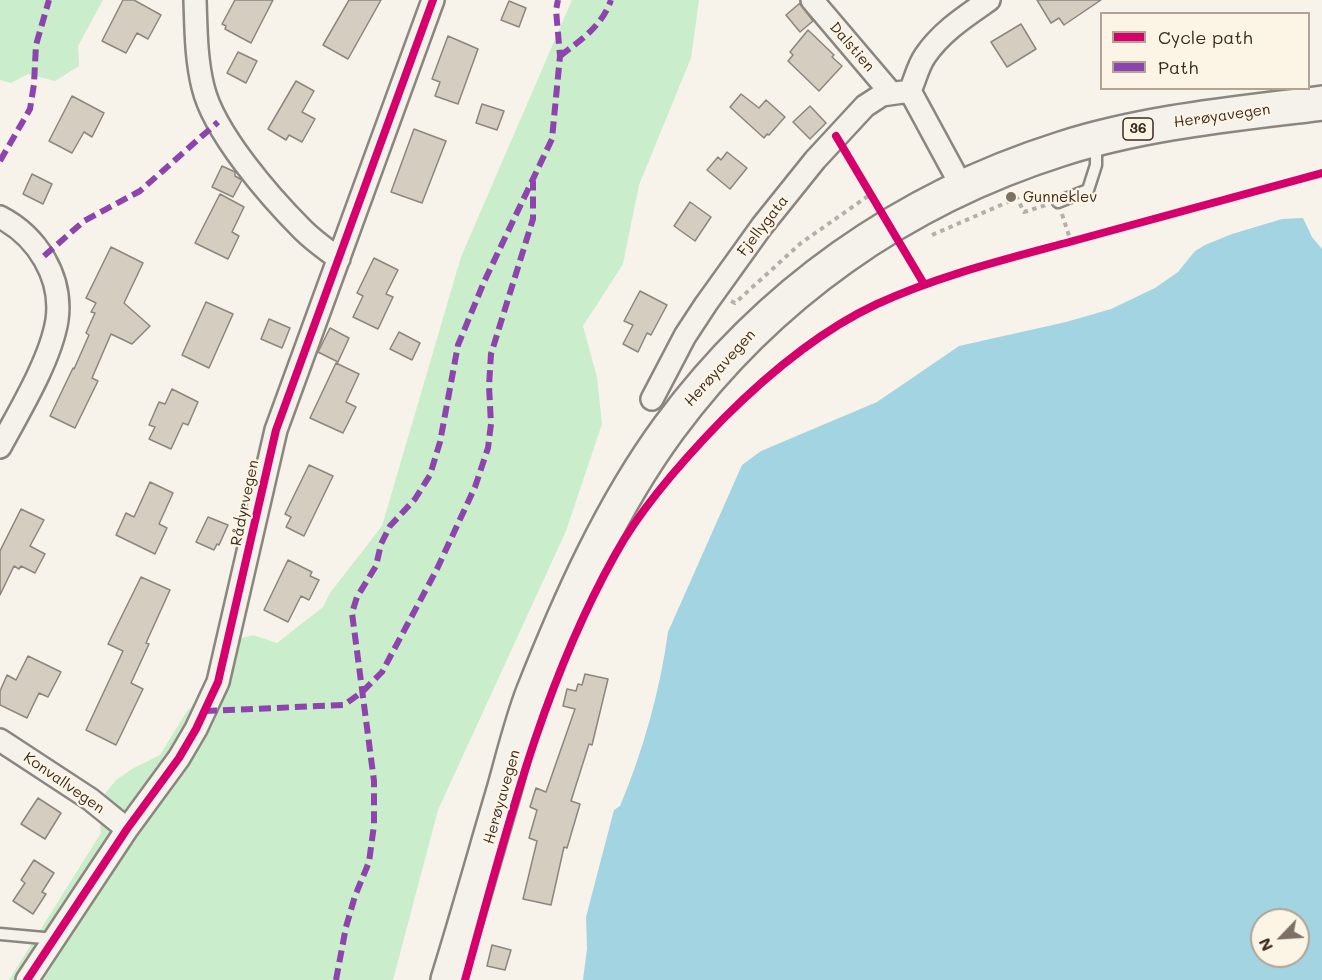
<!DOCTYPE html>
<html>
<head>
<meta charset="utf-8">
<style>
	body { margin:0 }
	#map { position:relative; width:1322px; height:980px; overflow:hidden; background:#f7f3ea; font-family:Mali,sans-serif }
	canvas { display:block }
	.legend { position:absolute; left:1100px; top:12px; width:210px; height:78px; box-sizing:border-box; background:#fcf5e5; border:2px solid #afa495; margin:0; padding:8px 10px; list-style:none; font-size:18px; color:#3b2a1e }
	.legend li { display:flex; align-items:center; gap:12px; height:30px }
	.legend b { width:30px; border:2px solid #afa495 }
	.north { position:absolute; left:1250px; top:908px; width:60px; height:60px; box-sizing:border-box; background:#fcf5e5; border:2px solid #afa495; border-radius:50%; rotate:245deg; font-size:16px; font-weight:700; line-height:24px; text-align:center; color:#3b2a1e }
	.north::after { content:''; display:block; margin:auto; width:21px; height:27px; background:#7d7065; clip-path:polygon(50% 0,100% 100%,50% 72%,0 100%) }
</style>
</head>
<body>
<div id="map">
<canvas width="1322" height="980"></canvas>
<ul class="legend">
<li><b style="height:8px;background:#d6006c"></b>Cycle path</li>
<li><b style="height:8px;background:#8e44ad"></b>Path</li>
</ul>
<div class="north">N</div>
</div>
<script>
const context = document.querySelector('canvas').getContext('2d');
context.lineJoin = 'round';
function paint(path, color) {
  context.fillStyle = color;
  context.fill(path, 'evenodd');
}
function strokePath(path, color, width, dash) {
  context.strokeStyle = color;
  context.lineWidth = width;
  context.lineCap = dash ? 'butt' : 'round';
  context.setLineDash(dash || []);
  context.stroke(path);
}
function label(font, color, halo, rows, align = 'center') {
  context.font = font + ' Mali,sans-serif';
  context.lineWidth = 4.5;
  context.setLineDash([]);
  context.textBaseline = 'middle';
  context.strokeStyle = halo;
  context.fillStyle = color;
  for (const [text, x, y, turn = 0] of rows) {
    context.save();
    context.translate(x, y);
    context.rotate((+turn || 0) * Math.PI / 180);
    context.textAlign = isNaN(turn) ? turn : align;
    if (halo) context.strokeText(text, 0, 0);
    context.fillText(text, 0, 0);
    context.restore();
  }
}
const green = new Path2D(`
	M 0,0 L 103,0 L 78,46 L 79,66 L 55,81 L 28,74 L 11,83 L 0,80 Z
	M 572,0 L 699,0 L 691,58 L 639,185 L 623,264 L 583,326 L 597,377 L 602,424 L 566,531 L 438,810 L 393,980 L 9,980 L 101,833 L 99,814 L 104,795 L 116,780 L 132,769 L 160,755 L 187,711 L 207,696 L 208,666 L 219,651 L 235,640 L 253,635 L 277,643 L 323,607 L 330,593 L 382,526 L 461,257 Z`);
const water = new Path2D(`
	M 1303,218 L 1312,237 L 1322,249 L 1322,980 L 583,980 L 587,949 L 586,917 L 614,810 L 620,806 C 643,751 660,691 668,632 L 742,465 L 761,451 L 877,402 L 959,346 L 1066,322 L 1111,309 L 1155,288 L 1178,272 L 1195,251 L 1205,245 L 1232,234 L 1282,219 ZM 1262,920 L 1298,920 L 1298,956 L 1262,956 Z`);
const building = new Path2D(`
	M 123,0 L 134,0 L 161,15 L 148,39 L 137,33 L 126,53 L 102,41 Z
	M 235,0 L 273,0 L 251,43 L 225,29 L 226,26 L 222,24 Z
	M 349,0 L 381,0 L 348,59 L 323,45 Z
	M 1037,0 L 1101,0 L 1064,25 L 1059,18 L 1051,23 Z
	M 509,1 L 526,8 L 519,27 L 501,20 Z
	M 800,3 L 813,21 L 800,32 L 786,15 Z
	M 1021,24 L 1036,49 L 1007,67 L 991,42 Z
	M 808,30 L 834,55 L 832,57 L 842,66 L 819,91 L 788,61 L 793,55 L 790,52 Z
	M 448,36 L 478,49 L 458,104 L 435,96 L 440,82 L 432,79 Z
	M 238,52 L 257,61 L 246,83 L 227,73 Z
	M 296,81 L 314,91 L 302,112 L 315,119 L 302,142 L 289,135 L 286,140 L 268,129 Z
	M 741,94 L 759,108 L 766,100 L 785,117 L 769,135 L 767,134 L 764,138 L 730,107 Z
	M 72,96 L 104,113 L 92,137 L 84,132 L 72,153 L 49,141 Z
	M 482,104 L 504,111 L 497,130 L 476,123 Z
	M 810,106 L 826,123 L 810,139 L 793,122 Z
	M 414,129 L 446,141 L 422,203 L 391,192 Z
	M 727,152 L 747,168 L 730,189 L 707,170 L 718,157 L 721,160 Z
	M 222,166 L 235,172 L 235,176 L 242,180 L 233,197 L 212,187 Z
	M 32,174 L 52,184 L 43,204 L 23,194 Z
	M 220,194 L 244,207 L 232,232 L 239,236 L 228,259 L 195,243 Z
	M 690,202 L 711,217 L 695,241 L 674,226 Z
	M 111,247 L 143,263 L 124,303 L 150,326 L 132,344 L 111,334 L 92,378 L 98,381 L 75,428 L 50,416 L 73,368 L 74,369 L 89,335 L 86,333 L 95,313 L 91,312 L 96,303 L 86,298 Z
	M 374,258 L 398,270 L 386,294 L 393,297 L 378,329 L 353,317 L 363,296 L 357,293 Z
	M 640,291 L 667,305 L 651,335 L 647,333 L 638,352 L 623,344 L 633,325 L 624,321 Z
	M 206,302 L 233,314 L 209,368 L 182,355 Z
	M 269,319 L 290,328 L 282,348 L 261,339 Z
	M 330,328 L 349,338 L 338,362 L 318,352 Z
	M 399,332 L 420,343 L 412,360 L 390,349 Z
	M 336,363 L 359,374 L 346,402 L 356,407 L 343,433 L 310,418 Z
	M 172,389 L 198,402 L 188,425 L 183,423 L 171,449 L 149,439 L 155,427 L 149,425 L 159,402 L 165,404 Z
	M 309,465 L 333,476 L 304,536 L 286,527 L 291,517 L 285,514 Z
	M 150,482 L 173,493 L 159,524 L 167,528 L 155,554 L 116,535 L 126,513 L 134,517 Z
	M 21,509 L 44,520 L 30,546 L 45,554 L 35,573 L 21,566 L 19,569 L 14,566 L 0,595 L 0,551 Z
	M 208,517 L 228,525 L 219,545 L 217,544 L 214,550 L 196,542 Z
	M 288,560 L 312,572 L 310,576 L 319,580 L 309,600 L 301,596 L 288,622 L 264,610 Z
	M 141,577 L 170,590 L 146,643 L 149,644 L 131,683 L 143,689 L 116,745 L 86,730 L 123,651 L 108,644 Z
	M 28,656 L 61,672 L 48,697 L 39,693 L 27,718 L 0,705 L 0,691 L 7,675 L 16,680 Z
	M 585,674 L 608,679 L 592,745 L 589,744 L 571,801 L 580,804 L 567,848 L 564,847 L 551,905 L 523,899 L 537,841 L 529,838 L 537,810 L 530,807 L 536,788 L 546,792 L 575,709 L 563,706 L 567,689 L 576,691 L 578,684 L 582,685 Z
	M 38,798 L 61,813 L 45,839 L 21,824 Z
	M 34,860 L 54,873 L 42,892 L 46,894 L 33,914 L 13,901 L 25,883 L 21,880 Z
	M 492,945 L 511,950 L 505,970 L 487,966 Z`);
const path = new Path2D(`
	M 1062,214 L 1071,242
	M 932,235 L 1017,198 L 1024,212 L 1046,205
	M 731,301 L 735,303 L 801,243 L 871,194`);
const lane = new Path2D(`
	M 1058,202 L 1088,190 L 1096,165 L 1096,142
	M 0,934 L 55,939`);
const street = new Path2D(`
	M 195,0 C 196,29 196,59 203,87 C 214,133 270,197 303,230 C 314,241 327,250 339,259
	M 812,0 L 891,93
	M 962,187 L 910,91 C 915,80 918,66 925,56 C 941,32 966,16 989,0
	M 0,217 C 37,236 63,277 57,320 C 51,359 19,412 0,447
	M 652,399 L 685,336 L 706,304 L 762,226 L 815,160 L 865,106 L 882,95 L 910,91
	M 0,740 L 90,799 L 127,829
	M 27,980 L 127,829 L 179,758 L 196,729 L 218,682 L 276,430 L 433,0`);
const highway = new Path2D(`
	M 448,980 C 467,919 484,858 502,797 C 512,763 520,727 533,693 C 569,602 611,507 669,428 C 768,294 903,199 1061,149 C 1145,122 1235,114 1322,103`);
const quiet = new Path2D(`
	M 560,56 C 581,40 602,26 611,0
	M 0,161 L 30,109 L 34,84 L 36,45 L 49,0
	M 44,256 L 84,221 L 140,191 L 218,122
	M 205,711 L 344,705 L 362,692 L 382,672 L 437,569 L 475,487 L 488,448 L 491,424 L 489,386 L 491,354 L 533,219 L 533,181
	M 336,980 L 346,927 L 355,896 L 369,862 L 374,825 L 374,781 L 352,613 L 357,597 L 376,566 L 381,544 L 390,526 L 415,499 L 430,475 L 440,442 L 458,345 L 484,282 L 552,139 L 560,56 L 556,10 L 558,0`);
const cycleway = new Path2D(`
	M 836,136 L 924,284
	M 27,980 L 127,829 L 179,758 L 196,729 L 218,682 L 276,430 L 433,0
	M 465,980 C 505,836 541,687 615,555 C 640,509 686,457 723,419 C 768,374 819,331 877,304 C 940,275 1007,259 1073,241 C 1156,218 1239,195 1322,173`);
const markers = [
	[1011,197,6,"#7d7065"]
];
const shields = [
	[1138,129,30]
];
const shieldNames = [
	["36",1138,129]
];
const streetNames = [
	["Dalstien",852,47,49],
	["Herøyavegen",1222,116,-8],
	["Fjellygata",763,226,-52],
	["Herøyavegen",720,368,-48],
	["Rådyrvegen",245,503,-78],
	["Konvallvegen",64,783,35],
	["Herøyavegen",502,797,-74]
];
const poiNames = [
	["Gunneklev",1023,197]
];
paint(green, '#caedcb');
paint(water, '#a3d4e2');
paint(building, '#d5cec0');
strokePath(building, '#8b867f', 1.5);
strokePath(lane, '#8b867f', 15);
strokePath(street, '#8b867f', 26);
strokePath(highway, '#8b867f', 38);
strokePath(path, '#b3afa9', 4, [4.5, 4.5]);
strokePath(lane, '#f5f2ec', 10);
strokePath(street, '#f5f2ec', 21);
strokePath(highway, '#f5f2ec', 33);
strokePath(quiet, '#8e44ad', 6, [12, 6]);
strokePath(cycleway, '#d6006c', 8);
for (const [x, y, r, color] of markers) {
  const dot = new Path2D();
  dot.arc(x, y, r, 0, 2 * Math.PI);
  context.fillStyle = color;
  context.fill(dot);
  strokePath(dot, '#fcf5e5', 2);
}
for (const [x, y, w] of shields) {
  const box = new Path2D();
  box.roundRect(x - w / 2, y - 11, w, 22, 4.5);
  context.fillStyle = '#fcf5e5';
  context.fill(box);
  strokePath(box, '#3b2a1e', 1.5);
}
label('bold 14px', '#3b2a1e', null, shieldNames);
label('15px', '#3b2a1e', '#fcf5e5', streetNames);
label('15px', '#3b2a1e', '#fcf5e5', poiNames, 'left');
</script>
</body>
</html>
